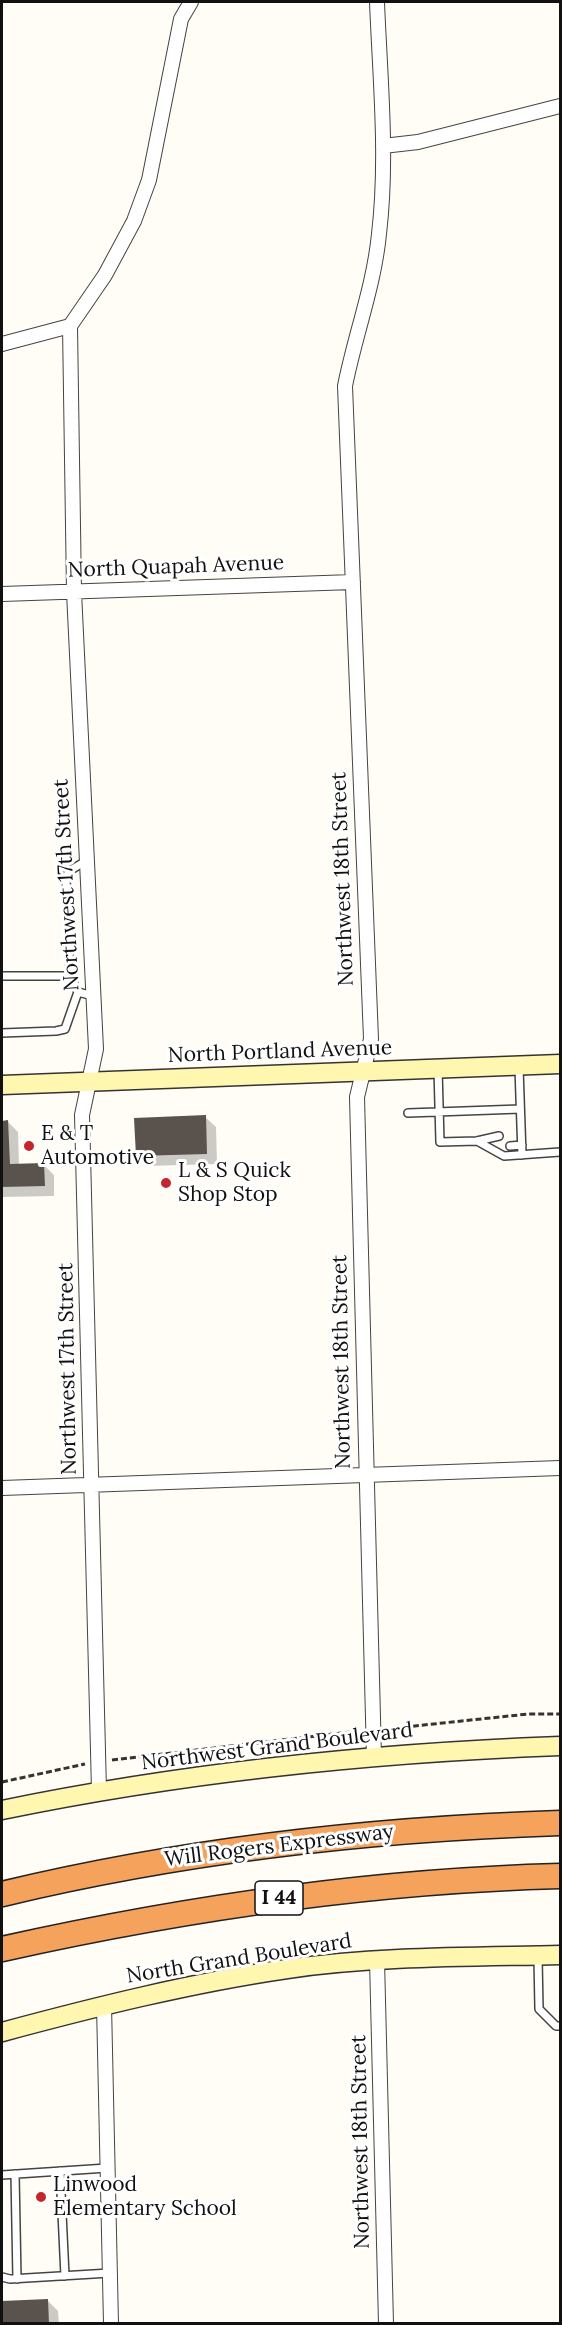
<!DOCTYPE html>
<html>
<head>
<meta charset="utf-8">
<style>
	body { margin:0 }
	#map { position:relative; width:562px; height:2325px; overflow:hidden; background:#fffdf5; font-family:Lora,serif }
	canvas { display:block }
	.frame { position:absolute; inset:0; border:3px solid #111; pointer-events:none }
</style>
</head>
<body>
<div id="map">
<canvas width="562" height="2325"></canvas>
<div class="frame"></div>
</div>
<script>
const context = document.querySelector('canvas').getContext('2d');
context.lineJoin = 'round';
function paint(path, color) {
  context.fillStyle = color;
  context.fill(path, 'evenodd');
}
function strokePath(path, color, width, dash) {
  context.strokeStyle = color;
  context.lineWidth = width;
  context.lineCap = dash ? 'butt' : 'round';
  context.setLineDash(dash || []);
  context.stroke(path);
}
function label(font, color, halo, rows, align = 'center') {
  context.font = font + ' Lora,serif';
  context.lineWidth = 6;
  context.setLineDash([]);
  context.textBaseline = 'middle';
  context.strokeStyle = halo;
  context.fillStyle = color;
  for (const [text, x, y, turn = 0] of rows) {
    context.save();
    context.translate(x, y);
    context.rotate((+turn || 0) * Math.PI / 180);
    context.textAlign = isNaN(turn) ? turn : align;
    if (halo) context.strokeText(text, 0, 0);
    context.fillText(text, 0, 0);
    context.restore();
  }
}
const shadow = new Path2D(`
	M 205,1117 L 216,1127 L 217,1164 L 147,1166 L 137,1156 Z
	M 2,1122 L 8,1122 L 18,1132 L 19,1165 L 43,1164 L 54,1175 L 54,1196 L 2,1197 Z
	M 48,2301 L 58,2311 L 59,2324 L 2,2324 L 2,2303 Z`);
const building = new Path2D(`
	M 206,1115 L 207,1154 L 136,1156 L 134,1118 Z
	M 8,1120 L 10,1164 L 44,1163 L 45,1186 L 2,1187 L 2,1121 Z
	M 48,2299 L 49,2324 L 2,2324 L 2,2301 Z`);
const path = new Path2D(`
	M 386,1729 L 528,1714 L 560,1714
	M 112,1760 L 359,1731
	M 2,1782 L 85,1764`);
const service = new Path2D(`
	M 2,976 L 70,976 L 78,992 L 93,996
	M 70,976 L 66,877 L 69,871 L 86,861
	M 2,1033 L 56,1031 L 65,1029 L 78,992
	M 519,1068 L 522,1155
	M 438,1069 L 440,1142 L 477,1141 L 499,1136
	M 408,1113 L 520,1109
	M 477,1141 L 504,1156 L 560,1152
	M 510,1146 L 522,1145
	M 538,1958 L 539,2009 L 556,2026 L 560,2026
	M 60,2171 L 65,2276
	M 15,2174 L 17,2279
	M 2,2175 L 107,2168
	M 2,2277 L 10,2279 L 110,2273`);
const minor = new Path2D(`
	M 383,146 L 418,142 L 560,106
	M 2,344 L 70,326
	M 2,594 L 353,582
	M 2,1488 L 560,1468
	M 374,1757 L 357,1097 L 371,1039 L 345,386 C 355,335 374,286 379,234 C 388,158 380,78 377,2
	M 99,1791 L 82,1115 L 96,1049 L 74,592 L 70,326 L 105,275 L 134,221 L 149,180 L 181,19 L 191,2
	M 377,1960 L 386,2324
	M 104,2005 L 111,2324`);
const secondary = new Path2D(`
	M 2,1085 L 560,1064
	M 2,1810 C 186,1772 372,1753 560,1746
	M 2,2032 C 95,2007 191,1983 287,1969 C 377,1956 469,1957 560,1955`);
const motorway = new Path2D(`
	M 2,1894 C 185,1850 372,1829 560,1823
	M 2,1949 C 186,1908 371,1881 560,1876`);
const markers = [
	[29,1146,6,"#c4262e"],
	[166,1183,6,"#c4262e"],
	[41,2197,6,"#c4262e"]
];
const shields = [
	[279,1898,48]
];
const shieldNames = [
	["I 44",279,1898]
];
const streetNames = [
	["North Quapah Avenue",176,567,-2],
	["Northwest 18th Street",343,879,-92],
	["Northwest 17th Street",67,885,-93],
	["North Portland Avenue",280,1052,-2],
	["Northwest 18th Street",342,1362,-91],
	["Northwest 17th Street",68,1369,-91],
	["Northwest Grand Boulevard",277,1747,-7],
	["Will Rogers Expressway",279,1846,-7],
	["North Grand Boulevard",239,1959,-9],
	["Northwest 18th Street",361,2142,-91]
];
const poiNames = [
	["E & T",41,1134],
	["Automotive",41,1158],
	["L & S Quick",178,1171],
	["Shop Stop",178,1195],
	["Linwood",53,2185],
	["Elementary School",53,2209]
];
paint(shadow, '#0003');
paint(building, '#5a524d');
strokePath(service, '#444', 10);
strokePath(minor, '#444', 16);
strokePath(secondary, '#333', 21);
strokePath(motorway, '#222', 27);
strokePath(path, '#333', 3, [6, 3]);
strokePath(service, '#fff', 7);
strokePath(minor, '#fff', 14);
strokePath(secondary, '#fff6b0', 18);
strokePath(motorway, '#f5a25d', 24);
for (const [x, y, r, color] of markers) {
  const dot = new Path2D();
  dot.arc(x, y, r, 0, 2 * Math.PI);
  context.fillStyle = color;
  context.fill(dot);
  strokePath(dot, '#fff', 2);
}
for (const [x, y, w] of shields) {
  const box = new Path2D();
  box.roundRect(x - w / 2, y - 17, w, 34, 4.5);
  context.fillStyle = '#fff';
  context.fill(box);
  strokePath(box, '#111', 1.5);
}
label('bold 20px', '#111', null, shieldNames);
label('21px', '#111', '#fff', streetNames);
label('21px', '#111', '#fff', poiNames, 'left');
</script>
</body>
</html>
